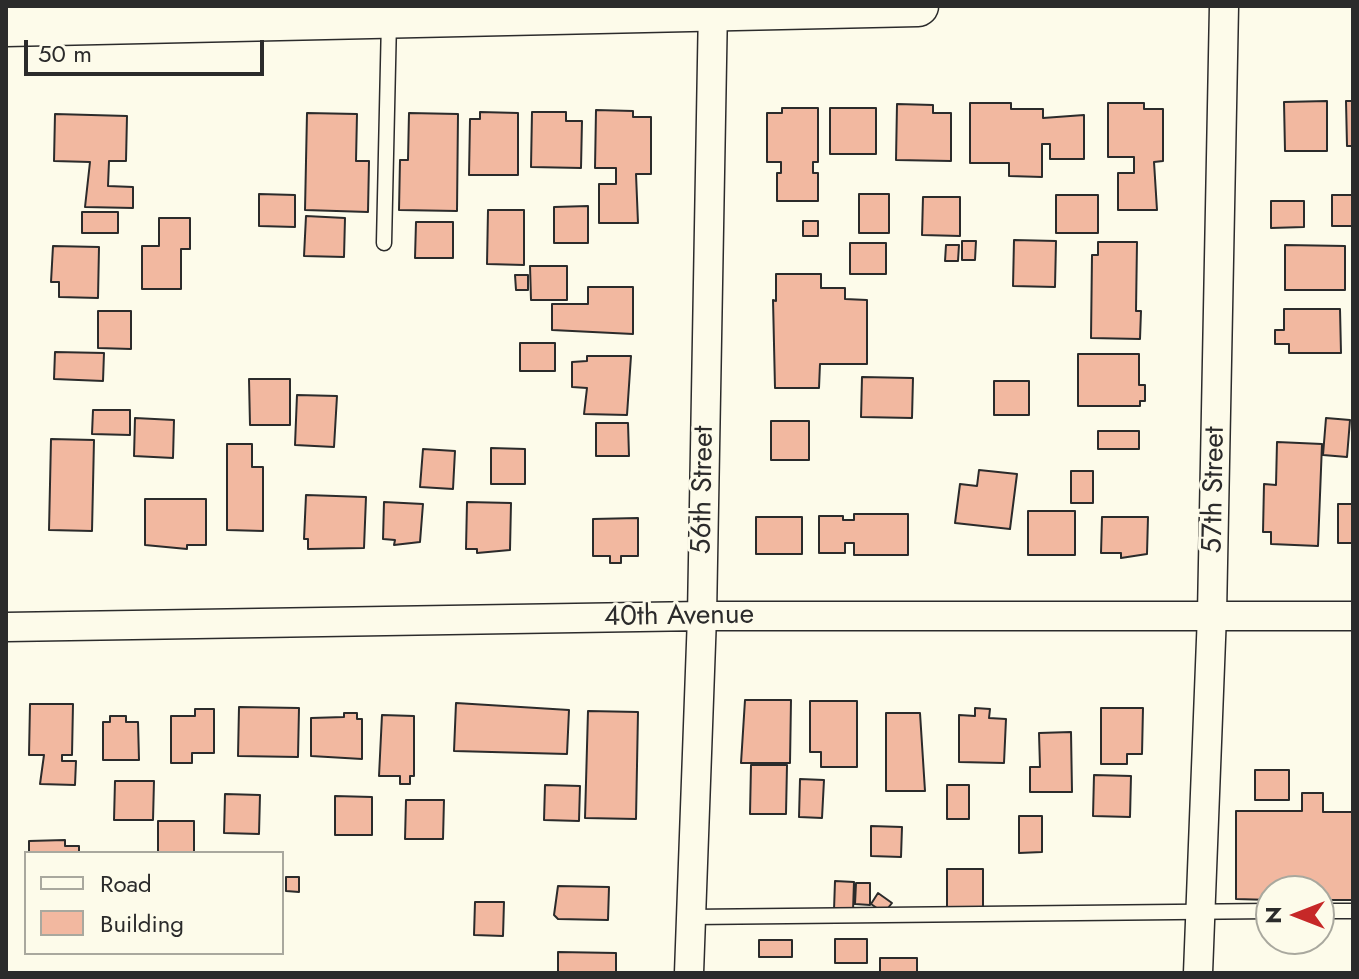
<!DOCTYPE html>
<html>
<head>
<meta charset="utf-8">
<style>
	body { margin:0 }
	#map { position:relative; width:1359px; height:979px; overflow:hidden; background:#fdfbea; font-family:Jost,sans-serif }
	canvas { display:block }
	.frame { position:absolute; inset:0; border:8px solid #2b2b2b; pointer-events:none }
	.legend { position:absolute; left:24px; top:851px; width:260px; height:104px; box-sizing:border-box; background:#fdfbea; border:2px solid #a9a89e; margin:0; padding:10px 14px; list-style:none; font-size:24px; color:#2b2b2b }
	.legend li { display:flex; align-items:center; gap:16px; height:40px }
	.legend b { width:40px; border:2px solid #a9a89e }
	.north { position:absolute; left:1255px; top:875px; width:80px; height:80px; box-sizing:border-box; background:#fdfbea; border:2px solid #a9a89e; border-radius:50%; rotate:270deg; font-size:22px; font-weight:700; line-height:32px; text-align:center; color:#2b2b2b }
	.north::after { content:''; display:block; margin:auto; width:28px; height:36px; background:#c62828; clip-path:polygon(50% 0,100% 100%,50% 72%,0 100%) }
	.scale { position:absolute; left:24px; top:40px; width:240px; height:36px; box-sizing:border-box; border:4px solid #2b2b2b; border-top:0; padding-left:10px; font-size:24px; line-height:28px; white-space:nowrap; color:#2b2b2b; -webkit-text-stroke:6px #fdfbea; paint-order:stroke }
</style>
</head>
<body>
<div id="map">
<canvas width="1359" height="979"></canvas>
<div class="frame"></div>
<ul class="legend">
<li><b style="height:10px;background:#fdfbea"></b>Road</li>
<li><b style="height:22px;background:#f2b8a0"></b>Building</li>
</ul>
<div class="north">N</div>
<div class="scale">50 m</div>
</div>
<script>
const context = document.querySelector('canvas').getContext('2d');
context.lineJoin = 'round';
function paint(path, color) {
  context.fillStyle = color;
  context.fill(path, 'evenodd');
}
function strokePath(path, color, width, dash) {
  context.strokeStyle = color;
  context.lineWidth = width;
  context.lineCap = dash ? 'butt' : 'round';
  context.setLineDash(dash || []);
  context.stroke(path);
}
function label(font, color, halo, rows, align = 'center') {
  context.font = font + ' Jost,sans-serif';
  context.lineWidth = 6;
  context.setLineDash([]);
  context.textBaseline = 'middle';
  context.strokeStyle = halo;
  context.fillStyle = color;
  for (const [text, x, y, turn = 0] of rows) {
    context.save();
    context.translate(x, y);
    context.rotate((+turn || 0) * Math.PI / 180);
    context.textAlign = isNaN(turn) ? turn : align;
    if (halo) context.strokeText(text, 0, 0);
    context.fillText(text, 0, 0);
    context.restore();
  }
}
const building = new Path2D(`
	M 1327,101 L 1327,151 L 1285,151 L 1284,102 Z
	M 1346,101 L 1353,101 L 1353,146 L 1347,146 Z
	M 970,103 L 1011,103 L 1011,109 L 1043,109 L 1043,118 L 1084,115 L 1084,159 L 1050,159 L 1050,144 L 1042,144 L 1042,177 L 1009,176 L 1009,163 L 970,163 Z
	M 1108,103 L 1144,103 L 1144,109 L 1163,109 L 1163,161 L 1154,162 L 1157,210 L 1118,210 L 1118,173 L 1134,173 L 1134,157 L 1108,157 Z
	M 897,104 L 933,105 L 933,113 L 951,113 L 951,161 L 896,160 Z
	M 782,108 L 818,108 L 818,162 L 813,162 L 813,173 L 818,173 L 818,201 L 777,201 L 777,173 L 781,173 L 781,162 L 767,162 L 767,113 L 782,113 Z
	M 830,108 L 876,108 L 876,154 L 830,154 Z
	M 596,110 L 633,111 L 633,117 L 651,117 L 651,174 L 636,174 L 638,223 L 599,223 L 599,184 L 616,184 L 616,168 L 595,168 Z
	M 480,112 L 518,113 L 518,175 L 469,175 L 470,119 L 480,119 Z
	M 532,112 L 566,112 L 566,121 L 582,121 L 581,168 L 531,167 Z
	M 307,113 L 357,114 L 356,161 L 369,161 L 368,212 L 305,210 Z
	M 409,113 L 458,114 L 457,211 L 399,210 L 400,160 L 408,160 Z
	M 55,114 L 127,116 L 126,161 L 109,161 L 108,186 L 133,187 L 133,208 L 85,207 L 90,162 L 54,161 Z
	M 259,194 L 295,195 L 295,227 L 259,226 Z
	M 859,194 L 889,194 L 889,233 L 859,233 Z
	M 1056,195 L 1098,195 L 1098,233 L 1056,233 Z
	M 1332,195 L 1353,195 L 1353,226 L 1332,226 Z
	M 923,197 L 960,197 L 960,236 L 922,235 Z
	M 1271,201 L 1304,201 L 1304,227 L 1271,228 Z
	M 588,206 L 588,243 L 554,243 L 554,207 Z
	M 488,210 L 524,210 L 524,265 L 487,264 Z
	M 82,212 L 118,212 L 118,233 L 82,233 Z
	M 306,216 L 345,218 L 344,257 L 304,256 Z
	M 159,218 L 190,218 L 190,249 L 181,249 L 181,289 L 142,289 L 142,246 L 159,246 Z
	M 803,221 L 818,221 L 818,236 L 803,236 Z
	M 416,222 L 453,222 L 453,258 L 415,258 Z
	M 1014,240 L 1056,241 L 1055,287 L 1013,286 Z
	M 962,241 L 976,241 L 975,260 L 962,260 Z
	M 1098,242 L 1137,242 L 1136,311 L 1141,311 L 1140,339 L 1091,338 L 1092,255 L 1098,255 Z
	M 850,243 L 886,243 L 886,274 L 850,274 Z
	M 946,245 L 959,245 L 958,261 L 945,261 Z
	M 1285,245 L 1345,246 L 1345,290 L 1285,290 Z
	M 53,246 L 99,247 L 98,298 L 59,297 L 59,282 L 51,282 Z
	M 530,266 L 567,266 L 567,300 L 531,300 Z
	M 776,274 L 821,274 L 821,288 L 845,288 L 845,299 L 867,300 L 867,364 L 820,364 L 819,388 L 775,388 L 773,300 L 776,301 Z
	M 515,275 L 528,275 L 528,290 L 516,290 Z
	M 588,287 L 633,287 L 633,334 L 552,330 L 552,304 L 588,304 Z
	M 1284,309 L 1340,309 L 1341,353 L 1289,353 L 1289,344 L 1275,344 L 1275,330 L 1284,330 Z
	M 98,311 L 131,311 L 131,349 L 98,348 Z
	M 520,343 L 555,343 L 555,371 L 520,371 Z
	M 55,352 L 104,353 L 103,381 L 54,379 Z
	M 1078,354 L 1139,354 L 1139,385 L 1145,385 L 1145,401 L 1140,401 L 1140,406 L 1078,406 Z
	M 587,356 L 631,356 L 627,415 L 584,414 L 587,388 L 572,387 L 572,362 L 587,361 Z
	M 862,377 L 913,378 L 912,418 L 861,417 Z
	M 249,379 L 290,379 L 290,425 L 250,425 Z
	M 994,381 L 1029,381 L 1029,415 L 994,415 Z
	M 297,395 L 337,396 L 334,447 L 295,445 Z
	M 93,410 L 130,410 L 130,435 L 92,434 Z
	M 135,418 L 174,420 L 173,458 L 134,456 Z
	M 1326,418 L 1350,420 L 1347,457 L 1323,455 Z
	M 771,421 L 809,421 L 809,460 L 771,460 Z
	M 596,423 L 628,423 L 629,456 L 596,456 Z
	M 1098,431 L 1139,431 L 1139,449 L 1098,449 Z
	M 51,439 L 94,440 L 92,531 L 49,530 Z
	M 1277,442 L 1322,444 L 1318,546 L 1271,544 L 1271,532 L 1263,532 L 1264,484 L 1276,485 Z
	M 227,444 L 252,444 L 252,467 L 263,467 L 263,531 L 227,530 Z
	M 491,448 L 525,449 L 525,484 L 491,484 Z
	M 423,449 L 455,451 L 453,489 L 420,487 Z
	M 979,470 L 1017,474 L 1010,529 L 955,523 L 960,484 L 977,486 Z
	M 1071,471 L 1093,471 L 1093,503 L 1071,503 Z
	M 1353,490 L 1353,543 L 1338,543 L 1338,504 L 1353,504 Z
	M 306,495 L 366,497 L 364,548 L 308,549 L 308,539 L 304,539 Z
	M 145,499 L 206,499 L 206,545 L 187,545 L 187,549 L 145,545 Z
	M 384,502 L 423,504 L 420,542 L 394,545 L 395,540 L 383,539 Z
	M 467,502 L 511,503 L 510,550 L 477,553 L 477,549 L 466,549 Z
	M 1028,511 L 1075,511 L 1075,555 L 1028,555 Z
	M 854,514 L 908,514 L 908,555 L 854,555 L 854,543 L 845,543 L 845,553 L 819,553 L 819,516 L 843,516 L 843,520 L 854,520 Z
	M 756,517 L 802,517 L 802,554 L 756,554 Z
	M 1102,517 L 1148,517 L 1147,554 L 1121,558 L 1121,553 L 1101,553 Z
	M 638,518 L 638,556 L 621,556 L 621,563 L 610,563 L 610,556 L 593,556 L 593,519 Z
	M 745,700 L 791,700 L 790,763 L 741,763 Z
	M 810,701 L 857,701 L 857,767 L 821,767 L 821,752 L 810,752 Z
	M 456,703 L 569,710 L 567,754 L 454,751 Z
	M 30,704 L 73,704 L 72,755 L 62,755 L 62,761 L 76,761 L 75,785 L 40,784 L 44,755 L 29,755 Z
	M 239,707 L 299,708 L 298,757 L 238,756 Z
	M 975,708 L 990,709 L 989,718 L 1006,719 L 1004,763 L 959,762 L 959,715 L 975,716 Z
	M 1101,708 L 1143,708 L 1142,754 L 1127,754 L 1127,764 L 1101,764 Z
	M 195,709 L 214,709 L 214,753 L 192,753 L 192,763 L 171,763 L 171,716 L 195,716 Z
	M 588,711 L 638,712 L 636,819 L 585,818 Z
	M 344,713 L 357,713 L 357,719 L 362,719 L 362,759 L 311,756 L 311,718 L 344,717 Z
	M 886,713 L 920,713 L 925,791 L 886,791 Z
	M 382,715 L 414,716 L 414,776 L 410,776 L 410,784 L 400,784 L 400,776 L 379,776 Z
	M 110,716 L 126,716 L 126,722 L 138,722 L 139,760 L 103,760 L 103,722 L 110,722 Z
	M 1071,732 L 1072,792 L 1030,792 L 1030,767 L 1040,767 L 1039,733 Z
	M 751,765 L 787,765 L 786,814 L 750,814 Z
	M 1255,770 L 1289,770 L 1289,800 L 1255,800 Z
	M 1094,775 L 1131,776 L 1130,817 L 1093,816 Z
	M 800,779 L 824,780 L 822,818 L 799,817 Z
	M 115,781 L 154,781 L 153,820 L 114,820 Z
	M 545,785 L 580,786 L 579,821 L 544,820 Z
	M 947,785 L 969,785 L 969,819 L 947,819 Z
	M 1302,793 L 1323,793 L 1323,812 L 1353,812 L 1353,900 L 1319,900 L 1319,891 L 1271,891 L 1271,900 L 1236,899 L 1236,811 L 1302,811 Z
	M 225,794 L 260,795 L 259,834 L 224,833 Z
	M 335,796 L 372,797 L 372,835 L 335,835 Z
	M 406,800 L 444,800 L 443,839 L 405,839 Z
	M 1019,816 L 1042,816 L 1042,852 L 1019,853 Z
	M 158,821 L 194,821 L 194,853 L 158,853 Z
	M 871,826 L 902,827 L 901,857 L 871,856 Z
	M 65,840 L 65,846 L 79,846 L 79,853 L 29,853 L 29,841 Z
	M 947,869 L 983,869 L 983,910 L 947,910 Z
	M 286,877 L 299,877 L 299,892 L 286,891 Z
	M 835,881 L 854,882 L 853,911 L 834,910 Z
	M 856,883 L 870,883 L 870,905 L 855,904 Z
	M 558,886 L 609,887 L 608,920 L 558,919 L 554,915 Z
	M 878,893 L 892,903 L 884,913 L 871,904 Z
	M 475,902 L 504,902 L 503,936 L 474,935 Z
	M 835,939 L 867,939 L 867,963 L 835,963 Z
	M 759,940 L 792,940 L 792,957 L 759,957 Z
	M 558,952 L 616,953 L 616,973 L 558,973 Z
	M 880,958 L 917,958 L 917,973 L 880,973 Z`);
const lane = new Path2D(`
	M 384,243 L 389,20
	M 1319,911 L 1353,911
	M 691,917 L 1271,911`);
const street = new Path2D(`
	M 6,627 L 702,616 L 1353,616
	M 689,973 L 702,616 L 713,6
	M 1198,973 L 1212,614 L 1224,6`);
const secondary = new Path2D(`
	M 6,26 L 918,6`);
const streetNames = [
	["56th Street",704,490,-89],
	["57th Street",1215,490,-89],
	["40th Avenue",679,617,-1]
];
paint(building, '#f2b8a0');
strokePath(building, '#2b2b2b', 2);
strokePath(lane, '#2b2b2b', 17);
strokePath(street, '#2b2b2b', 31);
strokePath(secondary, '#2b2b2b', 43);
strokePath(lane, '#fdfbea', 14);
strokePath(street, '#fdfbea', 28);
strokePath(secondary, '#fdfbea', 40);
label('28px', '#2b2b2b', '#fdfbea', streetNames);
</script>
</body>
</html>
